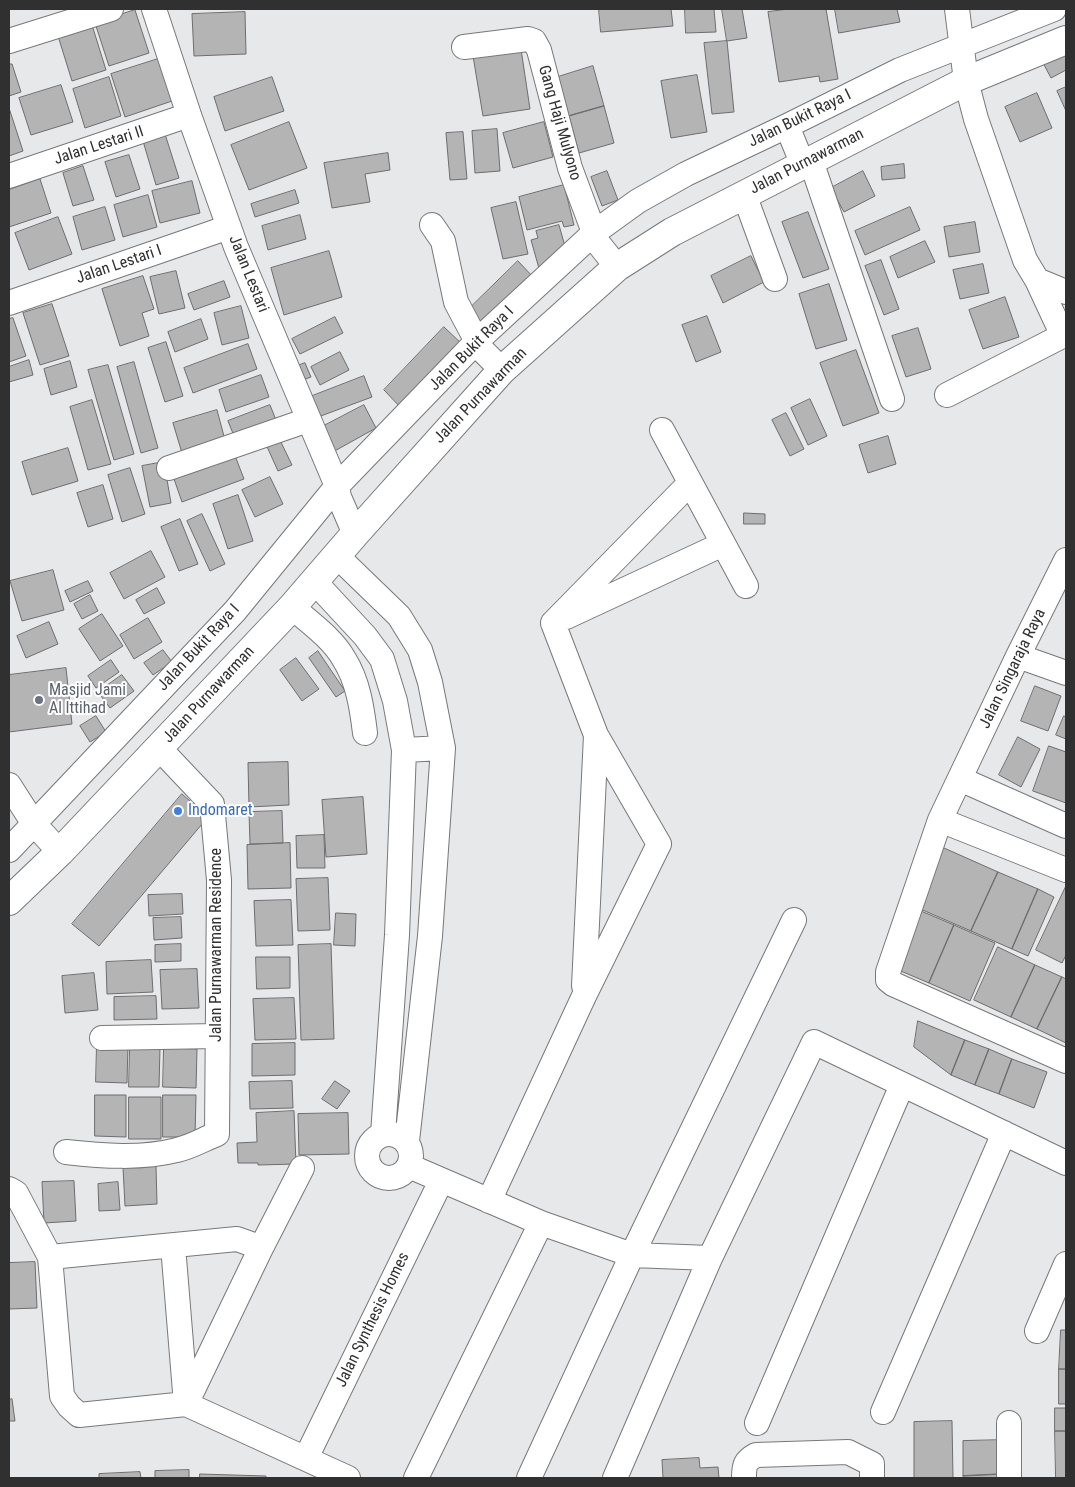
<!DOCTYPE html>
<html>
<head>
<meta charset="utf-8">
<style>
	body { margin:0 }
	#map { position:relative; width:1075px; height:1487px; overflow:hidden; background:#e7e8ea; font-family:"Roboto Condensed",sans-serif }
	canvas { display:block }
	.frame { position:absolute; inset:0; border:10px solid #303031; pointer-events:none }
</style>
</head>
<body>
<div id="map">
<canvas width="1075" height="1487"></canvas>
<div class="frame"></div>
</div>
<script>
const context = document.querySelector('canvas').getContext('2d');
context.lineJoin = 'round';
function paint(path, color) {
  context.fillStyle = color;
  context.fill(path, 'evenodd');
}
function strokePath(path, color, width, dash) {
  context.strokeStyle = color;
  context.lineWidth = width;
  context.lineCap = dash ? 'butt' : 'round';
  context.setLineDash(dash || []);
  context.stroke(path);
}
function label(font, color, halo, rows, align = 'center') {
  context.font = font + ' "Roboto Condensed",sans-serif';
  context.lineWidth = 4;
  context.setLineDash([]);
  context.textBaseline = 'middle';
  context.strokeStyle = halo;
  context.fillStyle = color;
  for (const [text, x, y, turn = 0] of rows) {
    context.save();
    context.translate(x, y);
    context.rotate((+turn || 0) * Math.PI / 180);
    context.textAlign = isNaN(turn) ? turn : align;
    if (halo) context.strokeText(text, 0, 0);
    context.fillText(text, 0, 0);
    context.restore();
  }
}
const building = new Path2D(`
	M 599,9 L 671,9 L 673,26 L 601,32 Z
	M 685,9 L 714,9 L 716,32 L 686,33 Z
	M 722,9 L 742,9 L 747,38 L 727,41 Z
	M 789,9 L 826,9 L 838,79 L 820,82 L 819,76 L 779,82 L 768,12 Z
	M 835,9 L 897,9 L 900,22 L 839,33 Z
	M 135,10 L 149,53 L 109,66 L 95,23 Z
	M 245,12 L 246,54 L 194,56 L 192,14 Z
	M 92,25 L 106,70 L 72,81 L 58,36 Z
	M 727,41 L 734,112 L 712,114 L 704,43 Z
	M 521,49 L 530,109 L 483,116 L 473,56 Z
	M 1066,53 L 1066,70 L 1051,78 L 1041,59 Z
	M 158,59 L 172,101 L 125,117 L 111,74 Z
	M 9,64 L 12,64 L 21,92 L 9,96 Z
	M 593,66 L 604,106 L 569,116 L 558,77 Z
	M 697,75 L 707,132 L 671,138 L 661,81 Z
	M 109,77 L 121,116 L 85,128 L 73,89 Z
	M 272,77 L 284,111 L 225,131 L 214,97 Z
	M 61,85 L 73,122 L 31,135 L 19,98 Z
	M 1066,87 L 1066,111 L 1057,91 Z
	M 1037,93 L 1052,128 L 1020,142 L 1005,107 Z
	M 604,106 L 614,143 L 579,153 L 569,116 Z
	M 10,111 L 23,151 L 9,156 L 9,112 Z
	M 289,122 L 307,168 L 249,190 L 231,145 Z
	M 544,122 L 553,157 L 513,168 L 503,133 Z
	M 497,129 L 500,171 L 475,173 L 472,131 Z
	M 463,132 L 467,179 L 450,180 L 446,133 Z
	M 165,134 L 179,178 L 156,185 L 143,141 Z
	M 388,153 L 390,170 L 365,174 L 370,202 L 332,208 L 324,163 Z
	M 129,155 L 140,189 L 116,197 L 105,162 Z
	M 904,164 L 905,178 L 882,180 L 881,167 Z
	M 83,166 L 94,200 L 73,206 L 63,173 Z
	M 607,171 L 618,200 L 602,206 L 591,177 Z
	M 863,171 L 875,196 L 844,212 L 831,188 Z
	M 40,179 L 51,213 L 9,227 L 9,190 Z
	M 192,181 L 200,213 L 160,223 L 152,191 Z
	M 564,185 L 574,225 L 564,227 L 562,221 L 527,230 L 519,197 Z
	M 295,190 L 299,203 L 255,217 L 251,204 Z
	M 148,195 L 157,227 L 123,237 L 114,205 Z
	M 516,202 L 528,254 L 503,259 L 491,208 Z
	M 105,207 L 115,240 L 82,250 L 73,217 Z
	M 910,207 L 920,230 L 865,255 L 855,231 Z
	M 808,212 L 829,269 L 803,278 L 782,222 Z
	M 300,215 L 306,239 L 268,250 L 262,226 Z
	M 58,217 L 72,254 L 29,270 L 15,233 Z
	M 975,222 L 980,252 L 949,257 L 944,227 Z
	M 559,225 L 566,250 L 540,272 L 531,240 L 538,238 L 536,231 Z
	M 925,241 L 935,262 L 898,278 L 890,257 Z
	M 329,251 L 342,297 L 284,315 L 271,268 Z
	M 751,256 L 764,282 L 723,303 L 711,276 Z
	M 881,260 L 899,309 L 884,315 L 865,266 Z
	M 518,261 L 534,278 L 486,327 L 469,309 Z
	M 983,264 L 989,293 L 960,299 L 953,270 Z
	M 176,271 L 185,308 L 159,314 L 150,277 Z
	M 143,276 L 154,309 L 142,313 L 149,336 L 120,346 L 102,289 Z
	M 224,281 L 230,297 L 194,310 L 188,294 Z
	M 829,284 L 847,340 L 816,349 L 799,294 Z
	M 1005,297 L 1019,337 L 983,349 L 969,310 Z
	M 52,304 L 69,356 L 40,365 L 23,313 Z
	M 241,306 L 249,338 L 222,345 L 214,313 Z
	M 707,316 L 721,352 L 696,362 L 682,325 Z
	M 335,317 L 343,333 L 300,354 L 292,339 Z
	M 13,318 L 26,356 L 9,362 L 9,319 Z
	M 201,319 L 208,339 L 175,352 L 168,332 Z
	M 444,327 L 463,345 L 402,409 L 384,390 Z
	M 918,328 L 931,369 L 906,377 L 892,336 Z
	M 166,342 L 183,396 L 165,402 L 148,348 Z
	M 248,344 L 257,369 L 193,393 L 184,368 Z
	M 856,350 L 879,413 L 843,426 L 820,363 Z
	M 340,352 L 349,370 L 320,385 L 311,367 Z
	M 29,360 L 33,375 L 9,382 L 9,367 Z
	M 70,361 L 77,387 L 51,395 L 44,369 Z
	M 134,362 L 158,448 L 141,453 L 117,367 Z
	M 305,363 L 311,377 L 300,381 L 295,367 Z
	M 108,365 L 134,454 L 114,460 L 88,370 Z
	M 261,375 L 269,397 L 226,412 L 219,390 Z
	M 364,376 L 372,397 L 310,420 L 302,400 Z
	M 810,399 L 827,436 L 808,445 L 791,408 Z
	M 92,400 L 111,464 L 88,470 L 70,407 Z
	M 270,405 L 278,425 L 236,441 L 228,421 Z
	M 364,405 L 376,428 L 331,453 L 318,429 Z
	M 217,410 L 225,440 L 182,453 L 173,423 Z
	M 786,413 L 804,449 L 790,456 L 772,420 Z
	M 277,434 L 292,465 L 278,471 L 264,440 Z
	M 888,436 L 896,464 L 868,473 L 859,445 Z
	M 68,448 L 78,481 L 32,495 L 22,462 Z
	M 234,453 L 244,479 L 182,502 L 173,476 Z
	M 164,462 L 171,503 L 150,507 L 142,466 Z
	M 130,468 L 145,514 L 122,522 L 108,475 Z
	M 270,477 L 283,504 L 255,517 L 242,490 Z
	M 103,485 L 113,519 L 88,527 L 77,493 Z
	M 238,495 L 253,541 L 228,549 L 213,504 Z
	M 744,513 L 765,514 L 765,524 L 744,524 Z
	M 202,514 L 225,564 L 210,571 L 187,521 Z
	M 180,519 L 198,564 L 179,571 L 161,527 Z
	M 151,551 L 165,577 L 124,599 L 110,573 Z
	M 53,570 L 64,610 L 22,621 L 10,581 Z
	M 88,581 L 93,591 L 70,602 L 65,591 Z
	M 157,588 L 165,603 L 144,614 L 136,600 Z
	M 90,595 L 98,611 L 82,619 L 74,604 Z
	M 102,614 L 123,646 L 100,661 L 79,629 Z
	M 148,618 L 162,642 L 134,659 L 120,635 Z
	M 49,622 L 58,644 L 26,658 L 17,636 Z
	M 163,650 L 172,662 L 153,675 L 144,663 Z
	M 318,651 L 345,691 L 336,697 L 309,658 Z
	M 296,658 L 319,689 L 302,701 L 280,670 Z
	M 111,660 L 119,672 L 96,688 L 88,676 Z
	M 66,668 L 72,724 L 9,732 L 9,675 Z
	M 122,675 L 134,691 L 110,708 L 98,692 Z
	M 1035,686 L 1061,696 L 1048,731 L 1021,721 Z
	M 96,716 L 106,732 L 90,742 L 80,726 Z
	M 1064,716 L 1066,717 L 1066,739 L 1056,735 Z
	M 1018,737 L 1040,749 L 1021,787 L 999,775 Z
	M 1049,746 L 1066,752 L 1066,803 L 1033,791 Z
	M 288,762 L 289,805 L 249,807 L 248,763 Z
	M 182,794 L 208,817 L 99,946 L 72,924 Z
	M 363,797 L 367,854 L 326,857 L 322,800 Z
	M 282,811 L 283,843 L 250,844 L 249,812 Z
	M 324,835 L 325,868 L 297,868 L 296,836 Z
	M 290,843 L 291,888 L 248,889 L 247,845 Z
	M 944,848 L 998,872 L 971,931 L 918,908 Z
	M 998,872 L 1038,889 L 1012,949 L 971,931 Z
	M 328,878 L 330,930 L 298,931 L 296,879 Z
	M 1066,886 L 1066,955 L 1062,963 L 1036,950 Z
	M 1038,889 L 1054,897 L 1028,956 L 1012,949 Z
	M 182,894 L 183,914 L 149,916 L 148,895 Z
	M 291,900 L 293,945 L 256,946 L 254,901 Z
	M 921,911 L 954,925 L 929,983 L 896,969 Z
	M 336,913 L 356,914 L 355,946 L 334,945 Z
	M 181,917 L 182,938 L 154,940 L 153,918 Z
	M 954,925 L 995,943 L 970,1001 L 929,983 Z
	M 181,944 L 181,961 L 155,962 L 155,945 Z
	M 331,944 L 334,1039 L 301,1040 L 298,945 Z
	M 998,947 L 1035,965 L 1011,1017 L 974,1000 Z
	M 256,957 L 290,957 L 290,988 L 257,989 Z
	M 151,960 L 153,992 L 107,994 L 106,962 Z
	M 1035,965 L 1062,977 L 1037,1029 L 1011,1017 Z
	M 197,969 L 199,1008 L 162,1009 L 160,970 Z
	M 94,973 L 98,1010 L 65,1013 L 62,976 Z
	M 1062,977 L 1066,979 L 1066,1043 L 1037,1029 Z
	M 156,996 L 157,1019 L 114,1020 L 114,997 Z
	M 294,998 L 296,1039 L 255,1040 L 253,999 Z
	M 918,1021 L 965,1040 L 951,1075 L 914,1047 Z
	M 965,1040 L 989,1049 L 975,1085 L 951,1075 Z
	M 97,1043 L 128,1044 L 127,1083 L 96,1082 Z
	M 295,1043 L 295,1075 L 252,1076 L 252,1044 Z
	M 130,1048 L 160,1048 L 159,1087 L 129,1087 Z
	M 164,1048 L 197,1049 L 196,1088 L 163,1087 Z
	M 989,1049 L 1012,1059 L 999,1094 L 975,1085 Z
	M 1012,1059 L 1047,1072 L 1034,1108 L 999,1094 Z
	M 292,1081 L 293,1108 L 250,1109 L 249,1082 Z
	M 335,1081 L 350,1091 L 337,1109 L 322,1099 Z
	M 95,1095 L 126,1095 L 126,1137 L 95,1136 Z
	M 163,1095 L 196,1095 L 195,1137 L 163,1137 Z
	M 129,1097 L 161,1097 L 161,1139 L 129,1139 Z
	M 294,1111 L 296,1164 L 258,1165 L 258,1163 L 238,1163 L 237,1143 L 257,1142 L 256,1113 Z
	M 348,1113 L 349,1154 L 299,1155 L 298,1114 Z
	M 156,1166 L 157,1204 L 125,1206 L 123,1167 Z
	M 74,1181 L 76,1221 L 44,1223 L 42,1182 Z
	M 118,1182 L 120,1210 L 99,1211 L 98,1184 Z
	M 35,1262 L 37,1308 L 9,1309 L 9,1263 Z
	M 1061,1330 L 1066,1330 L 1066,1369 L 1059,1369 Z
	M 1059,1369 L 1066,1369 L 1066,1404 L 1059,1404 Z
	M 12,1399 L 15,1421 L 9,1421 L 9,1400 Z
	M 1055,1408 L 1066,1408 L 1066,1431 L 1055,1431 Z
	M 952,1421 L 953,1478 L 914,1478 L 914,1422 Z
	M 1055,1431 L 1066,1431 L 1066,1478 L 1056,1478 Z
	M 1004,1440 L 1005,1474 L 963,1476 L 963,1441 Z
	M 699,1458 L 700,1468 L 718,1467 L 719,1478 L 663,1478 L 662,1460 Z
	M 189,1470 L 189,1478 L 155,1478 L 155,1471 Z
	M 140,1472 L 141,1478 L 99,1478 L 99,1474 Z
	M 200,1474 L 266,1476 L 266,1478 L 200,1478 Z
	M 1005,1474 L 1005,1478 L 964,1478 L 963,1476 Z`);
const minor = new Path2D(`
	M 154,9 L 189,115 L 236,247 L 337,486 L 339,497 L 355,534
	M 957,9 L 966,81 L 976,119 L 1025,260 L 1037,280 L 1063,336
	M 9,41 L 111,9
	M 464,47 L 528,39 L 534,41 L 539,50 L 570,168 L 598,243 L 617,267
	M 787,126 L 803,165
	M 811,161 L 892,399
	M 9,176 L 189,115
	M 744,194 L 775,279
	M 432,225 L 443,241 L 456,302 L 481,349 L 502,370
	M 1037,280 L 1066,292
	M 9,303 L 229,227
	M 947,395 L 1066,334
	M 662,430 L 746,586
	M 169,468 L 308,420
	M 337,556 L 399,616 L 420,650 L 430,682 L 443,748 L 430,936 L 407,1141
	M 1066,560 L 1018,656 L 940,820 L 888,972 L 888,980 L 893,984 L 1066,1061
	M 314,581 L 365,636 L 382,659 L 395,701 L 404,750 L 397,935 L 383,1134
	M 292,607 C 310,623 332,638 344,659 C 358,681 362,708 365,733
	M 566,617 L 723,544
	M 553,623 L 690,483
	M 1018,656 L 1066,673
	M 404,750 L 443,748
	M 960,779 L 1066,826
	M 9,785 L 34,824 L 60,852
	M 940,820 L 1066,870
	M 9,850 L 235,611 L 337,486 L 478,340 L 595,232 L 638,201 L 686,174 L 787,126 L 900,70 L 1054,9
	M 584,986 L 596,735
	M 102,1038 L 217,1036
	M367 1156a22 22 0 1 1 44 0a22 22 0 1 1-44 0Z
	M 66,1152 C 102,1156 142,1159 177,1150 C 191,1147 204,1139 217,1134 L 219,880 L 212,804 L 159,748
	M 409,1166 L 541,1223 L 632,1255 L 710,1258
	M 9,1189 L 16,1193 L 50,1257
	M 489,1201 L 584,996 L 659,844 L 596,735 L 553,623
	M 173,1246 L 186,1404 L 348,1478
	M 260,1250 L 251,1244 L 237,1239 L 50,1257 L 62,1396 L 69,1406 L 79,1415 L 186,1404 L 260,1250 L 302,1168
	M 1037,1331 L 1066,1264
	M 883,1412 L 1004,1133
	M 757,1423 L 902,1085
	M 1009,1423 L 1009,1478
	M 306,1458 L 441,1181
	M 416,1478 L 541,1223
	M 529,1478 L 632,1255 L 794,920
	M 615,1478 L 710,1258 L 814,1042 L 1066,1163
	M 744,1478 C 744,1465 745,1461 756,1455 L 848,1452 L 872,1464 L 872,1478`);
const tertiary = new Path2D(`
	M 9,901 L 60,852 L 292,607 L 355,534 L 502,370 L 617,267 L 672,232 L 966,81 L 1066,40`);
const markers = [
	[39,700,5,"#6b7280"],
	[178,811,5,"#3f7fe0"]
];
const streetNames = [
	["Jalan Bukit Raya I",800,119,-26],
	["Gang Haji Mulyono",559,123,74],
	["Jalan Lestari II",99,146,-18],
	["Jalan Purnawarman",807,162,-27],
	["Jalan Lestari I",119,265,-19],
	["Jalan Lestari",248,274,68],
	["Jalan Bukit Raya I",472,349,-45],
	["Jalan Purnawarman",481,396,-46],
	["Jalan Bukit Raya I",199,648,-47],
	["Jalan Singaraja Raya",1013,669,-64],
	["Jalan Purnawarman",209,695,-47],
	["Jalan Purnawarman Residence",217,945,-90],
	["Jalan Synthesis Homes",373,1320,-64]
];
const worshipNames = [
	["Masjid Jami",49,691],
	["Al Ittihad",49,709]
];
const shopNames = [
	["Indomaret",188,811]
];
paint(building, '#b5b4b5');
strokePath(building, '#6d6c6e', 1);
strokePath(minor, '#77787a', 26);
strokePath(tertiary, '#77787a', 30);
strokePath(minor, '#fff', 24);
strokePath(tertiary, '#fff', 28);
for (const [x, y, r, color] of markers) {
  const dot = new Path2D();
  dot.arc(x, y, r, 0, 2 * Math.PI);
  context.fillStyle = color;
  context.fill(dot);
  strokePath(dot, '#fff', 2);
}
label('16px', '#303031', '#fff', streetNames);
label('16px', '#5b616d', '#fff', worshipNames, 'left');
label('16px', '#366cbe', '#fff', shopNames, 'left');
</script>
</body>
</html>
